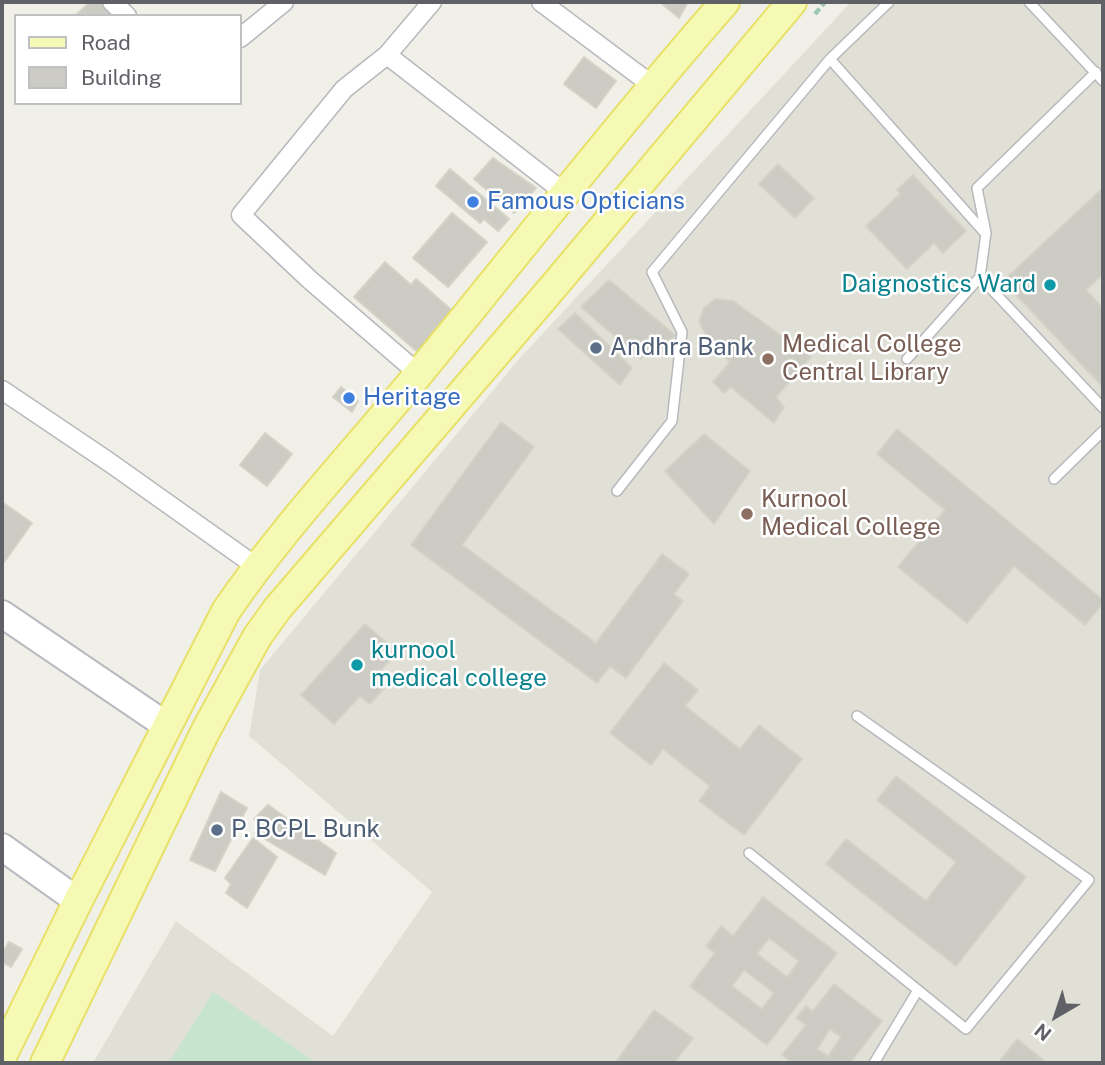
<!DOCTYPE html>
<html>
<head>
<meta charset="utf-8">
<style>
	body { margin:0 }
	#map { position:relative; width:1105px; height:1065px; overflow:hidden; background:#f0f0e8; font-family:"Public Sans",sans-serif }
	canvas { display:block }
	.frame { position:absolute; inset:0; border:4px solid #5f6167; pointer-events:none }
	.legend { position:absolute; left:14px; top:14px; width:228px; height:91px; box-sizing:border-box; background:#fff; border:2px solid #bfc0c2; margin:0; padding:9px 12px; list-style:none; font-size:21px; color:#5f6167 }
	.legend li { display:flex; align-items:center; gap:14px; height:35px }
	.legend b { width:35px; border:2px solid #bfc0c2 }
	.north { position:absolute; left:1021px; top:981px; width:70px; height:70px; -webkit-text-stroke:5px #fff; paint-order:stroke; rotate:219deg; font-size:19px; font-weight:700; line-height:28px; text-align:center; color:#5f6167 }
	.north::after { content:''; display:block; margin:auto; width:24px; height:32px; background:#5f6167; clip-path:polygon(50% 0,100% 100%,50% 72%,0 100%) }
</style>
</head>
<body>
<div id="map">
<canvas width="1105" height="1065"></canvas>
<div class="frame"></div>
<ul class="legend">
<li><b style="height:9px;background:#f5f9b4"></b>Road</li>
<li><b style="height:19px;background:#cccbc4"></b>Building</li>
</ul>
<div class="north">N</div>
</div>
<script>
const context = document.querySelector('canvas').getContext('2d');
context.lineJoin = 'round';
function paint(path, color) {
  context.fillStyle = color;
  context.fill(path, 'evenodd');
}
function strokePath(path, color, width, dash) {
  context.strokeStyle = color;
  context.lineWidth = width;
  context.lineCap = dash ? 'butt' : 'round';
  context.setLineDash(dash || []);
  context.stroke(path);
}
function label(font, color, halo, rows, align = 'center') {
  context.font = font + ' "Public Sans",sans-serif';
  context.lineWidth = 5;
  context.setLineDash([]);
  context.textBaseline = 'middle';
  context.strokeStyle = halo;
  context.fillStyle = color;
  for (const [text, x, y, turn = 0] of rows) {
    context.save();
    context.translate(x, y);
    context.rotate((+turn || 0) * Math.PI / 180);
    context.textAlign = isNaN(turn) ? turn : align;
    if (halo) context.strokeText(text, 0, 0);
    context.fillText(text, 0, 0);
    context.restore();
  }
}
const education = new Path2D(`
	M 851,2 L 1103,2 L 1103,1063 L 93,1063 L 176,921 L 333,1036 L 432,892 L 249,736 L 260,670 L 520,358 Z`);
const green = new Path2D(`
	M 213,992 L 317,1063 L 169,1063 Z`);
const building = new Path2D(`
	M 90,2 L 107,2 L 116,12 L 111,16 L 75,16 Z
	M 660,2 L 688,2 L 679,18 Z
	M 584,57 L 616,81 L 596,108 L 564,84 Z
	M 493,158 L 536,188 L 514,213 L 474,179 Z
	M 778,164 L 814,198 L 795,218 L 759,184 Z
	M 450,169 L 509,219 L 498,231 L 484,219 L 480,223 L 436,186 Z
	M 913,175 L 966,231 L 943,253 L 934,243 L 907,269 L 866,226 L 900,194 L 897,190 Z
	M 1103,188 L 1103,274 L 1086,290 L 1103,308 L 1103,387 L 1003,281 Z
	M 452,213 L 487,242 L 448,287 L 413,258 Z
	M 385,262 L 411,285 L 416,279 L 455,313 L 420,354 L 354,297 Z
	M 609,280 L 675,335 L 662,354 L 653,344 L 641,359 L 581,307 Z
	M 715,299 L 733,301 L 811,357 L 776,397 L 784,407 L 774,423 L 731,387 L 724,393 L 713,382 L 730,362 L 707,338 L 699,321 L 704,308 Z
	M 575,313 L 632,368 L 620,385 L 558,329 Z
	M 341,387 L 358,401 L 352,412 L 333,397 Z
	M 501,422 L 534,447 L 462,545 L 596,643 L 662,554 L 689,574 L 674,594 L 683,601 L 626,678 L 610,666 L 597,683 L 411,545 Z
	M 897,429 L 1103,600 L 1103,603 L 1085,625 L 1014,566 L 967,623 L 898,567 L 945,510 L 877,454 Z
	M 265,433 L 292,454 L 267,486 L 240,465 Z
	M 704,434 L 750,471 L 714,524 L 665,471 Z
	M 2,502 L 32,523 L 2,565 Z
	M 365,624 L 397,652 L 375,677 L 385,687 L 370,704 L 360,696 L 334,724 L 301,695 Z
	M 664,663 L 698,690 L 685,706 L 740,749 L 759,725 L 802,759 L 744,835 L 699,801 L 710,786 L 663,749 L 651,765 L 610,733 Z
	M 896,776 L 1026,877 L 956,966 L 826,864 L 846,839 L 926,901 L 956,862 L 877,800 Z
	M 221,792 L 247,808 L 215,871 L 190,860 Z
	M 268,805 L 336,853 L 325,875 L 255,833 L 261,824 L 254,819 Z
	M 253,838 L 277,857 L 247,908 L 226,893 L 231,884 L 225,878 Z
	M 763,897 L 837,953 L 767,1045 L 690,986 L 715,953 L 706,946 L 721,926 L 733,936 ZM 769,938 L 799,961 L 787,977 L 757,954 ZM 744,970 L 774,993 L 762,1009 L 732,986 Z
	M 9,942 L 22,949 L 11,967 L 2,962 L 2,954 Z
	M 834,984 L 882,1021 L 850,1063 L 793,1063 L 782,1055 L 806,1025 L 796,1018 L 806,1006 L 813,1011 ZM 830,1029 L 841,1037 L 828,1056 L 817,1049 Z
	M 654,1010 L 693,1038 L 674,1063 L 615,1063 Z
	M 1017,1039 L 1047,1063 L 998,1063 Z`);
const path = new Path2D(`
	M 815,14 L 825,2`);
const lane = new Path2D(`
	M 1029,2 L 1103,81
	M 830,59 L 984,232
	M 980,277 L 1103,408
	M 907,359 L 980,277 L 986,233 L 977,188 L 1096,72
	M 1054,479 L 1103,431
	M 617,491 L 672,421 L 682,332 L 652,272 L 830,59 L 889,2
	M 749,853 L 966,1029 L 1089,880 L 857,716
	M 874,1063 L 918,990`);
const street = new Path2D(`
	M 112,2 L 127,16
	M 541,2 L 652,85
	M 240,38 L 284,2
	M 387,55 L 432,2
	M 419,374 L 310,280 L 241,215 L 344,89 L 387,55 L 565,193
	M 2,390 L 109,462 L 257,567`);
const secondary = new Path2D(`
	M 2,614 L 167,726
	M 2,847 L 78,901`);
const primary = new Path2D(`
	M 2,1056 L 78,901 L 226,611 C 284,526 356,451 421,371 C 522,248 620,122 725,2
	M 45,1063 L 206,730 L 257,637 L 277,609 L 559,280 L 792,2`);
const markers = [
	[473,202,7,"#3f7fe0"],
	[1050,285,7,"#0f9aa8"],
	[596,348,7,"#5c6f8a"],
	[768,359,7,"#8d6e63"],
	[349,398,7,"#3f7fe0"],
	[747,514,7,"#8d6e63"],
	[357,665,7,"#0f9aa8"],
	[217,830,7,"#5c6f8a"]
];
const shopNames = [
	["Famous Opticians",487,202],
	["Heritage",363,398]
];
const cultureNames = [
	["Daignostics Ward",1036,285],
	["kurnool",371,651,"left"],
	["medical college",371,679,"left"]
];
const educationNames = [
	["Medical College",782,345],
	["Central Library",782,373],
	["Kurnool",761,500],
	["Medical College",761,528]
];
const serviceNames = [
	["Andhra Bank",610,348],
	["P. BCPL Bunk",231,830]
];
paint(education, '#e0e0d6');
paint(green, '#c7e5ce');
paint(building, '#cccbc4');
strokePath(building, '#d4d3c7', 2);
strokePath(lane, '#b8b8bd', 12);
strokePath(street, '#b8b8bd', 21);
strokePath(secondary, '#b9bac0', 30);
strokePath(primary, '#e8e169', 32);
strokePath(path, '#a0c6b4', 4.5, [7, 3.5]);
strokePath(lane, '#fff', 9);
strokePath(street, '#fff', 18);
strokePath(secondary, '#fff', 26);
strokePath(primary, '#f5f9b4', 28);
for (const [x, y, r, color] of markers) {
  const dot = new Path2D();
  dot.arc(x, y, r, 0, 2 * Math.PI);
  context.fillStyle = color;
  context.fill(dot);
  strokePath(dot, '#fff', 2.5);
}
label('24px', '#366cbe', '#fff', shopNames, 'left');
label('24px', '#0d838f', '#fff', cultureNames, 'right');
label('24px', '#785e54', '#fff', educationNames, 'left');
label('24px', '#4e5e75', '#fff', serviceNames, 'left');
</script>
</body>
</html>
